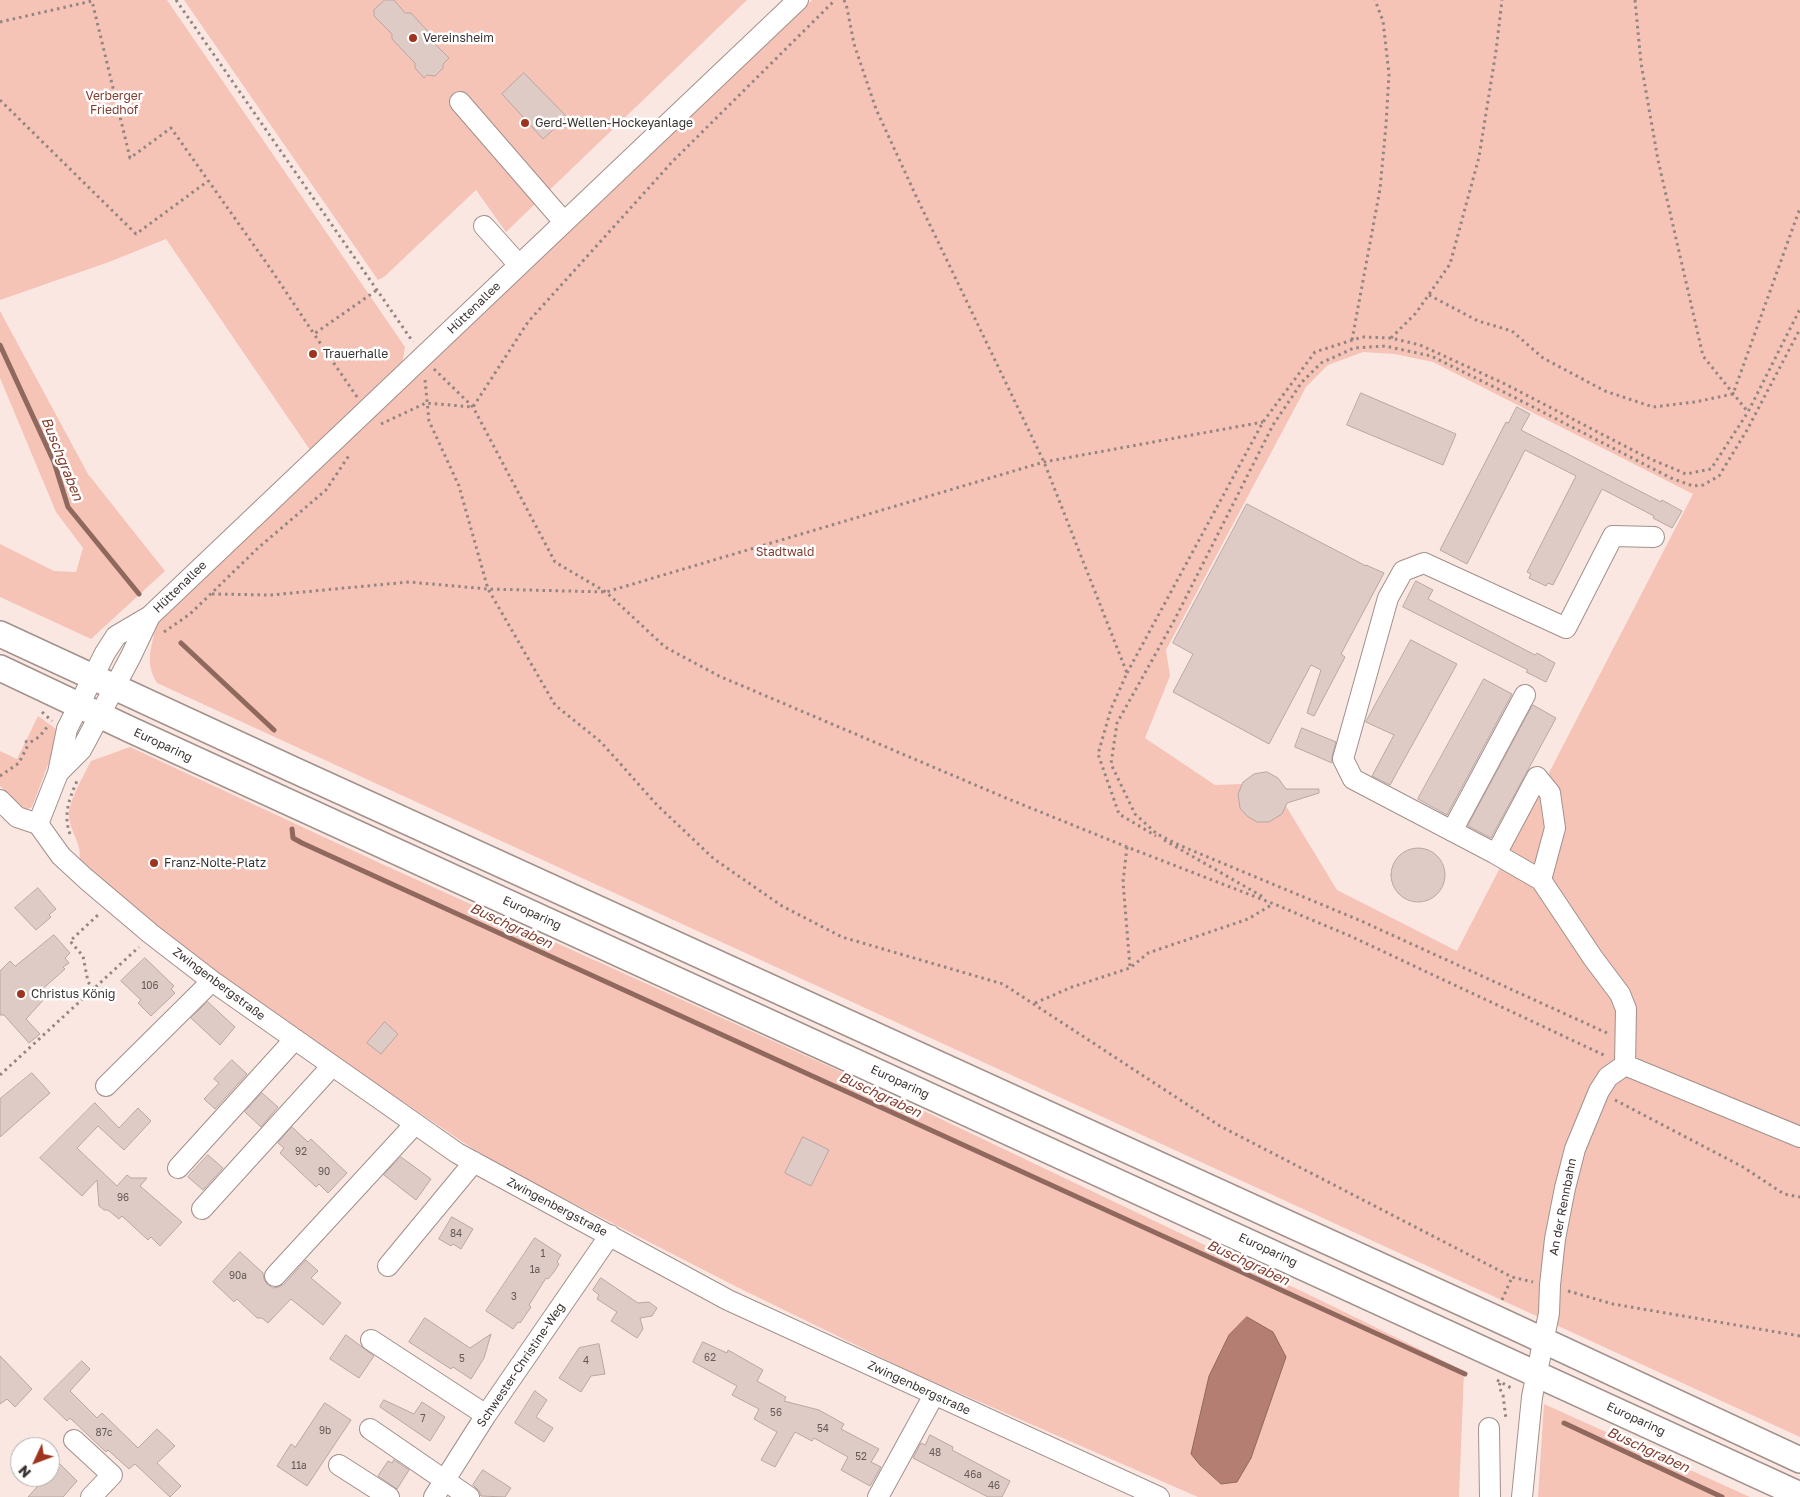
<!DOCTYPE html>
<html>
<head>
<meta charset="utf-8">
<style>
	body { margin:0 }
	#map { position:relative; width:1800px; height:1497px; overflow:hidden; background:#fbe7e2; font-family:"Golos Text",sans-serif }
	canvas { display:block }
	.north { position:absolute; left:10px; top:1437px; width:50px; height:50px; box-sizing:border-box; background:#fff; border:1px solid #b0adad; border-radius:50%; rotate:227deg; font-size:14px; font-weight:700; line-height:20px; text-align:center; color:#3a3331 }
	.north::after { content:''; display:block; margin:auto; width:18px; height:22px; background:#9d341e; clip-path:polygon(50% 0,100% 100%,50% 72%,0 100%) }
</style>
</head>
<body>
<div id="map">
<canvas width="1800" height="1497"></canvas>
<div class="north">N</div>
</div>
<script>
const context = document.querySelector('canvas').getContext('2d');
context.lineJoin = 'round';
function paint(path, color) {
  context.fillStyle = color;
  context.fill(path, 'evenodd');
}
function strokePath(path, color, width, dash) {
  context.strokeStyle = color;
  context.lineWidth = width;
  context.lineCap = dash ? 'butt' : 'round';
  context.setLineDash(dash || []);
  context.stroke(path);
}
function label(font, color, halo, rows, align = 'center') {
  context.font = font + ' "Golos Text",sans-serif';
  context.lineWidth = 5;
  context.setLineDash([]);
  context.textBaseline = 'middle';
  context.strokeStyle = halo;
  context.fillStyle = color;
  for (const [text, x, y, turn = 0] of rows) {
    context.save();
    context.translate(x, y);
    context.rotate((+turn || 0) * Math.PI / 180);
    context.textAlign = isNaN(turn) ? turn : align;
    if (halo) context.strokeText(text, 0, 0);
    context.fillText(text, 0, 0);
    context.restore();
  }
}
const green = new Path2D(`
	M 0,0 L 167,0 L 405,347 L 402,365 L 310,450 L 166,239 L 109,262 L 0,300 Z
	M 184,0 L 747,0 L 506,232 L 476,190 L 384,277 L 378,280 Z
	M 812,0 L 1800,0 L 1800,1437 L 157,683 C 144,661 152,648 156,624 ZM 1363,352 L 1395,354 L 1433,362 L 1693,494 L 1457,951 L 1337,890 L 1272,783 L 1215,785 L 1145,738 L 1170,676 L 1166,650 L 1306,387 L 1328,365 Z
	M 0,311 L 88,474 L 165,571 L 91,639 L 0,597 L 0,544 L 54,571 L 76,572 L 83,548 L 56,512 L 0,378 Z
	M 38,716 L 56,729 L 55,746 L 32,807 L 28,809 L 23,808 L 0,786 L 0,751 L 17,759 Z
	M 130,747 L 382,864 L 855,1078 L 1320,1300 L 1464,1371 L 1459,1497 L 1198,1497 L 909,1371 L 735,1286 L 491,1161 L 240,992 L 147,922 L 79,861 C 83,844 70,833 69,816 C 68,802 84,775 91,761 ZM 1229,1335 L 1221,1484 L 1200,1465 L 1191,1454 L 1209,1376 Z
	M 1544,1404 L 1750,1497 L 1538,1497 Z`);
const water = new Path2D(`
	M 1247,1317 L 1273,1332 L 1286,1357 L 1251,1458 L 1237,1482 L 1221,1484 L 1200,1465 L 1191,1454 L 1209,1376 L 1229,1335 Z`);
const stream = new Path2D(`
	M 0,345 L 54,462 L 68,507 L 139,594
	M 181,643 L 274,730
	M 292,829 L 293,838 L 302,843 L 1465,1374
	M 1564,1423 L 1722,1497`);
const building = new Path2D(`
	M 385,0 L 394,0 L 405,13 L 411,13 L 433,37 L 433,42 L 449,58 L 443,64 L 443,68 L 435,76 L 427,75 L 424,78 L 415,68 L 415,63 L 392,39 L 392,34 L 374,16 L 374,10 Z
	M 524,73 L 567,117 L 543,139 L 502,94 Z
	M 1361,393 L 1456,434 L 1443,465 L 1347,425 Z
	M 1517,407 L 1530,414 L 1521,430 L 1661,502 L 1662,500 L 1682,511 L 1672,528 L 1653,518 L 1654,516 L 1602,489 L 1553,585 L 1548,583 L 1546,586 L 1529,578 L 1531,574 L 1527,572 L 1576,476 L 1525,450 L 1467,564 L 1440,550 L 1506,422 L 1508,423 Z
	M 1247,504 L 1366,566 L 1366,565 L 1384,573 L 1341,654 L 1345,657 L 1314,716 L 1307,713 L 1321,670 L 1311,665 L 1269,744 L 1173,692 L 1193,654 L 1173,643 Z
	M 1416,581 L 1433,590 L 1428,599 L 1535,655 L 1537,653 L 1555,663 L 1546,682 L 1526,672 L 1528,670 L 1403,607 Z
	M 1411,640 L 1457,664 L 1390,785 L 1372,776 L 1394,735 L 1366,722 Z
	M 1484,679 L 1512,694 L 1447,815 L 1418,799 Z
	M 1533,705 L 1556,718 L 1491,838 L 1468,826 Z
	M 1302,728 L 1336,742 L 1332,756 L 1332,763 L 1295,747 Z
	M 1267,772 L 1278,778 L 1286,789 L 1319,789 L 1319,793 L 1287,803 L 1282,814 L 1269,822 L 1257,822 L 1247,816 L 1240,808 L 1238,794 L 1243,782 L 1254,774 Z
	M1391 875a27 27 0 1 1 54 0a27 27 0 1 1-54 0Z
	M 38,888 L 56,909 L 49,915 L 51,917 L 36,930 L 15,908 Z
	M 54,935 L 70,953 L 65,958 L 69,963 L 63,967 L 65,969 L 39,992 L 45,998 L 26,1019 L 40,1034 L 29,1043 L 4,1015 L 0,1015 L 0,971 L 10,961 L 15,966 Z
	M 145,958 L 174,986 L 171,989 L 175,993 L 151,1016 L 138,1003 L 141,1000 L 121,981 Z
	M 208,1002 L 235,1027 L 220,1045 L 191,1018 Z
	M 385,1022 L 398,1034 L 381,1054 L 367,1043 Z
	M 232,1060 L 247,1074 L 215,1109 L 204,1099 L 219,1083 L 214,1079 Z
	M 32,1073 L 50,1093 L 0,1137 L 0,1099 Z
	M 262,1093 L 278,1107 L 261,1127 L 245,1112 Z
	M 95,1103 L 119,1128 L 138,1108 L 151,1121 L 124,1150 L 98,1126 L 77,1148 L 117,1186 L 127,1175 L 131,1178 L 147,1178 L 140,1186 L 182,1222 L 160,1246 L 151,1237 L 148,1240 L 122,1216 L 119,1219 L 108,1210 L 104,1210 L 99,1206 L 97,1180 L 82,1196 L 40,1158 Z
	M 292,1127 L 308,1142 L 311,1139 L 347,1173 L 328,1193 L 319,1184 L 316,1187 L 280,1153 L 284,1148 L 278,1143 Z
	M 803,1137 L 829,1150 L 811,1186 L 785,1173 Z
	M 208,1155 L 223,1168 L 203,1190 L 188,1177 Z
	M 401,1157 L 431,1179 L 416,1200 L 384,1175 Z
	M 452,1217 L 473,1229 L 461,1249 L 453,1244 L 451,1246 L 439,1239 Z
	M 535,1238 L 561,1255 L 557,1262 L 559,1264 L 554,1272 L 548,1279 L 546,1278 L 529,1305 L 531,1307 L 520,1323 L 518,1322 L 513,1329 L 486,1311 Z
	M 240,1252 L 263,1273 L 264,1279 L 267,1284 L 273,1288 L 279,1287 L 284,1284 L 306,1260 L 318,1271 L 311,1278 L 341,1303 L 323,1325 L 291,1299 L 268,1323 L 262,1318 L 257,1318 L 237,1299 L 234,1302 L 213,1282 Z
	M 601,1278 L 638,1303 L 649,1302 L 657,1308 L 652,1316 L 640,1318 L 643,1329 L 637,1338 L 611,1321 L 617,1312 L 597,1299 L 599,1295 L 593,1290 Z
	M 425,1318 L 470,1348 L 491,1334 L 484,1358 L 471,1379 L 453,1367 L 451,1369 L 409,1342 Z
	M 346,1335 L 374,1356 L 359,1378 L 330,1359 Z
	M 703,1342 L 727,1353 L 728,1350 L 763,1370 L 757,1381 L 786,1397 L 784,1401 L 819,1410 L 844,1424 L 841,1429 L 879,1449 L 871,1462 L 881,1467 L 870,1486 L 841,1470 L 848,1457 L 814,1438 L 812,1441 L 795,1432 L 775,1467 L 761,1460 L 777,1432 L 754,1419 L 759,1409 L 732,1395 L 737,1386 L 693,1362 Z
	M 599,1344 L 605,1374 L 591,1376 L 581,1392 L 559,1378 L 579,1348 Z
	M 0,1356 L 32,1389 L 15,1407 L 7,1399 L 0,1404 Z
	M 82,1361 L 90,1369 L 70,1391 L 97,1418 L 102,1413 L 138,1448 L 157,1429 L 175,1446 L 157,1463 L 181,1486 L 170,1497 L 135,1464 L 129,1469 L 108,1450 L 106,1452 L 70,1418 L 67,1421 L 44,1399 Z
	M 535,1391 L 547,1400 L 536,1417 L 553,1428 L 544,1442 L 515,1423 Z
	M 384,1400 L 414,1414 L 422,1402 L 445,1417 L 430,1441 L 380,1407 Z
	M 325,1403 L 351,1420 L 307,1486 L 277,1466 L 291,1444 L 295,1447 Z
	M 930,1435 L 953,1447 L 952,1450 L 1010,1481 L 1002,1497 L 988,1497 L 913,1458 L 921,1443 L 925,1445 Z
	M 394,1460 L 409,1470 L 397,1489 L 378,1476 L 388,1461 L 392,1463 Z
	M 59,1463 L 77,1481 L 63,1497 L 28,1497 L 46,1477 L 50,1477 L 50,1473 Z
	M 483,1470 L 511,1488 L 505,1497 L 481,1496 L 479,1491 L 473,1485 Z`);
const path = new Path2D(`
	M 176,0 L 413,342
	M 844,0 L 847,8 L 854,44 L 876,109 L 916,196 L 1044,462 L 1127,673 L 1111,709 L 1098,754 L 1119,814 L 1156,836
	M 1635,0 L 1641,63 L 1658,160 L 1703,356 L 1748,412
	M 0,22 L 92,1 L 130,158 L 171,128 L 270,268 L 314,334
	M 0,100 L 136,234 L 208,181
	M 1429,295 L 1478,321 L 1512,331 L 1543,358 L 1605,391 L 1653,407 L 1695,402 L 1733,394 L 1800,208
	M 1391,338 L 1416,313 L 1450,264 L 1479,157 L 1496,51 L 1502,0
	M 1352,340 L 1380,189 L 1386,125 L 1389,74 L 1383,21 L 1375,0
	M 434,369 L 473,407 L 555,562 L 606,592 L 665,647 L 719,676 L 1006,798 L 1127,847 L 1274,904 L 1348,935 L 1606,1056
	M 425,380 L 429,421 L 459,486 L 488,589 L 555,705 L 601,742 L 657,805 L 714,859 L 782,906 L 842,937 L 1003,984 L 1220,1126 L 1512,1277 L 1533,1282
	M 357,397 L 314,334 L 377,290
	M 381,424 L 426,403 L 473,407 L 528,322 L 672,162 L 835,0
	M 212,594 L 271,595 L 409,582 L 488,589 L 606,592 L 1044,462 L 1263,422
	M 164,632 L 190,614 L 258,548 L 326,490 L 350,454
	M 1127,673 L 1263,422 L 1315,352 L 1362,337 L 1391,338 L 1420,345 L 1503,383 L 1646,457 L 1686,474 L 1711,469 L 1748,412 L 1800,309
	M 42,712 L 52,721
	M 25,741 L 29,743 L 39,737 L 48,726
	M 0,776 L 19,763 L 29,743
	M 70,834 C 63,815 69,799 77,781
	M 1164,840 L 1265,898
	M 1127,847 L 1123,882 L 1130,967
	M 94,989 L 88,982 L 83,956 L 70,941 L 99,914
	M 1035,1003 L 1072,987 L 1130,968 L 1148,953 L 1248,919 L 1273,904
	M 1607,1033 L 1359,920 L 1179,845 L 1157,834 L 1135,814 L 1111,764 L 1117,723 L 1175,619 L 1273,425 L 1302,382 L 1321,363 L 1354,348 L 1385,346 L 1431,356 L 1500,390 L 1671,478 L 1693,486 L 1703,485 L 1719,476 L 1747,430 L 1800,329
	M 0,1075 L 139,947
	M 1615,1100 L 1743,1167 L 1784,1194 L 1800,1197
	M 1568,1291 L 1613,1304 L 1800,1336
	M 1502,1300 L 1512,1277
	M 1497,1380 L 1513,1389
	M 1500,1383 L 1499,1387 L 1503,1395 L 1506,1419`);
const minor = new Path2D(`
	M 460,102 L 564,222
	M 484,226 L 519,265
	M 58,773 L 81,750 L 87,739 L 131,656 L 150,616
	M 0,800 L 17,817 L 38,824 L 61,856 L 86,879 L 151,934 L 212,981 L 457,1153 L 728,1300 L 1159,1497
	M 38,824 L 58,773 L 67,729 L 105,653 L 116,636 L 150,616 L 798,0
	M 1452,831 L 1525,695
	M 1496,854 L 1537,777 L 1550,793 L 1555,828 L 1541,880
	M 1625,1065 L 1626,1009 L 1620,994 L 1593,958 L 1541,880 L 1496,854 L 1353,779 L 1343,759 L 1388,598 L 1403,571 L 1424,563 L 1566,628 L 1613,536 L 1654,537
	M 1625,1065 L 1800,1137
	M 106,1086 L 212,981
	M 178,1168 L 295,1039
	M 202,1209 L 332,1066
	M 388,1266 L 474,1162
	M 275,1276 L 415,1124
	M 371,1340 L 486,1415
	M 1489,1428 L 1490,1497
	M 370,1429 L 469,1497
	M 74,1440 L 112,1475 L 91,1497
	M 339,1465 L 389,1497
	M 434,1497 L 486,1415 L 610,1235
	M 878,1497 L 934,1395
	M 1522,1497 L 1532,1397 L 1549,1313 L 1550,1285 L 1555,1239 L 1565,1188 L 1575,1149 L 1599,1091 L 1608,1077 L 1625,1065`);
const major = new Path2D(`
	M 0,634 L 294,770 L 1495,1318 L 1800,1460
	M 0,668 L 129,729 L 1800,1495`);
const markers = [
	[413,38,5,"#9d341e"],
	[525,123,5,"#9d341e"],
	[313,354,5,"#9d341e"],
	[154,863,5,"#9d341e"],
	[21,994,5,"#9d341e"]
];
const numberNames = [
	["106",150,986],
	["92",301,1152],
	["90",324,1172],
	["96",123,1198],
	["84",456,1234],
	["1",543,1254],
	["1a",535,1270],
	["90a",238,1276],
	["3",514,1297],
	["62",710,1358],
	["5",462,1359],
	["4",586,1361],
	["56",776,1413],
	["7",423,1419],
	["54",823,1429],
	["9b",325,1431],
	["87c",104,1433],
	["48",935,1453],
	["52",861,1457],
	["11a",299,1466],
	["46a",973,1475],
	["46",994,1486]
];
const poiNames = [
	["Vereinsheim",423,38],
	["Gerd-Wellen-Hockeyanlage",535,123],
	["Trauerhalle",323,354],
	["Franz-Nolte-Platz",164,863],
	["Christus König",31,994]
];
const parkNames = [
	["Verberger",114,96],
	["Friedhof",114,110],
	["Stadtwald",785,552]
];
const streetNames = [
	["Hüttenallee",474,308,-44],
	["Hüttenallee",180,587,-44],
	["Europaring",163,745,25],
	["Europaring",532,913,25],
	["Zwingenbergstraße",219,984,37],
	["Europaring",900,1082,25],
	["Zwingenbergstraße",557,1207,28],
	["An der Rennbahn",1563,1207,-79],
	["Europaring",1268,1250,25],
	["Schwester-Christine-Weg",521,1365,-56],
	["Zwingenbergstraße",919,1388,25],
	["Europaring",1636,1419,25]
];
const waterNames = [
	["Buschgraben",62,459,68],
	["Buschgraben",511,926,25],
	["Buschgraben",880,1095,25],
	["Buschgraben",1248,1263,25],
	["Buschgraben",1648,1450,25]
];
paint(green, '#f6c3b7');
paint(water, '#b47f72');
strokePath(water, '#8f685e', 1);
strokePath(stream, '#8f685e', 5);
paint(building, '#dfcbc6');
strokePath(building, '#b9a6a2', 1);
strokePath(minor, '#a2908b', 22);
strokePath(major, '#a2908b', 28);
strokePath(path, '#938682', 3, [2.5, 4]);
strokePath(minor, '#fff', 20);
strokePath(major, '#fff', 25);
for (const [x, y, r, color] of markers) {
  const dot = new Path2D();
  dot.arc(x, y, r, 0, 2 * Math.PI);
  context.fillStyle = color;
  context.fill(dot);
  strokePath(dot, '#fff', 2);
}
label('10px', '#635956', null, numberNames);
label('12px', '#3a3331', '#fff', poiNames, 'left');
label('12px', '#823c2d', '#fff', parkNames);
label('12px', '#3a3331', '#fff', streetNames);
label('italic 14px', '#833e2e', '#fff', waterNames);
</script>
</body>
</html>
